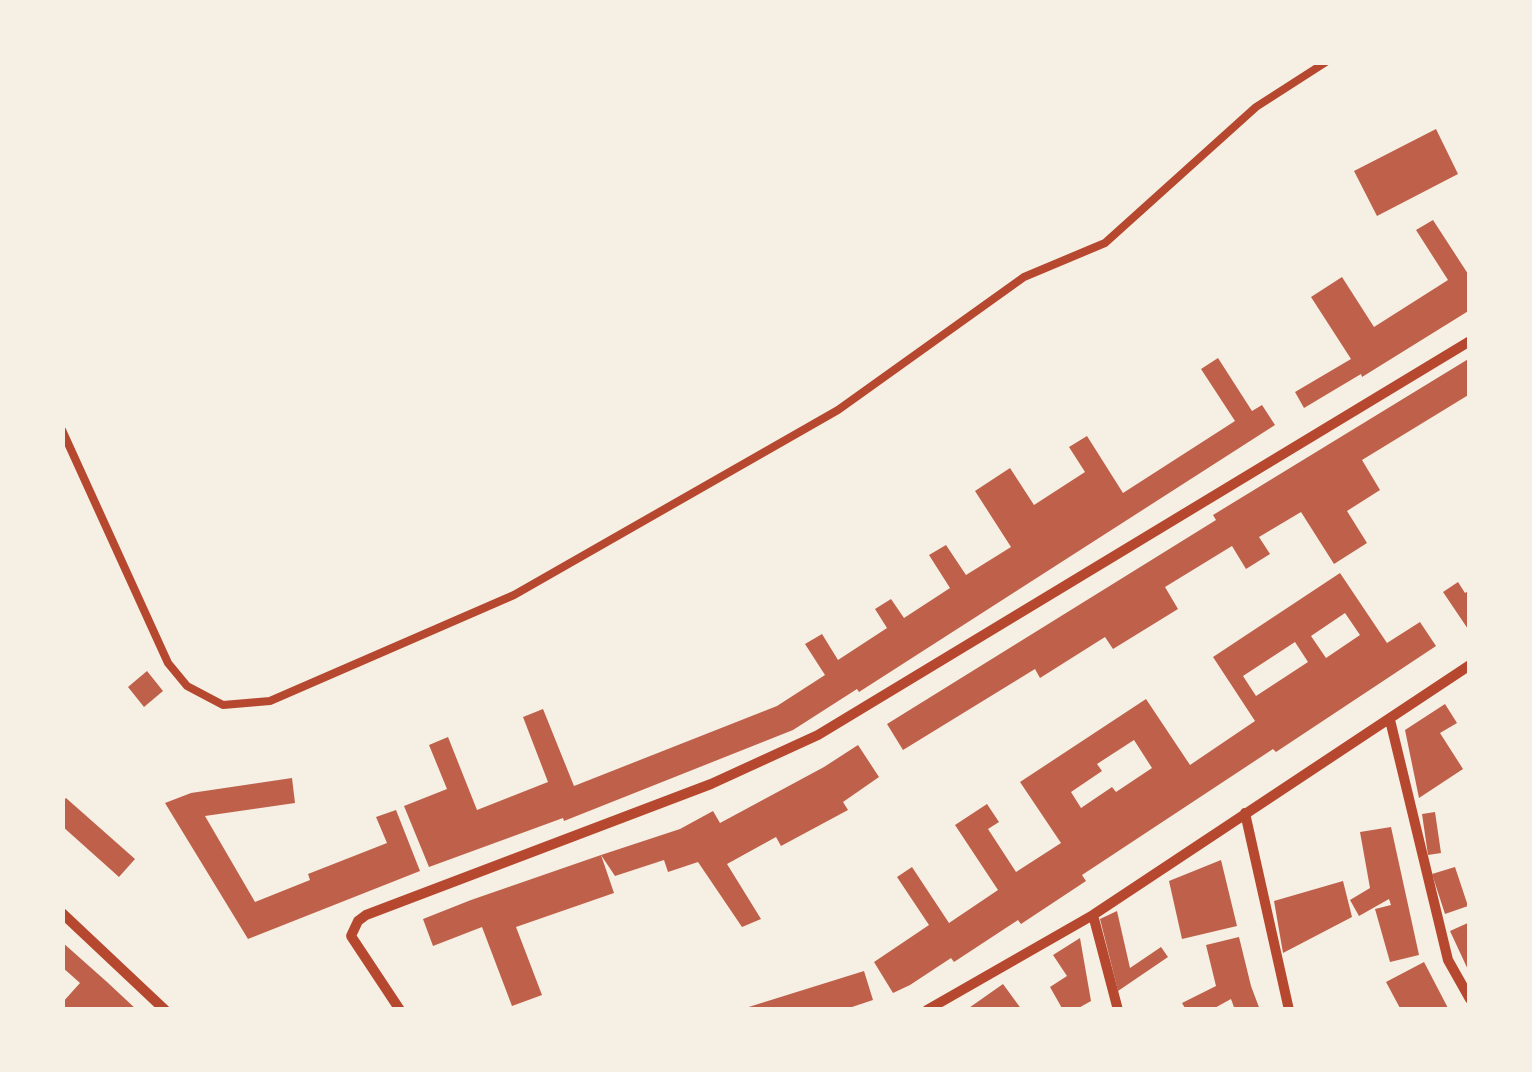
<!DOCTYPE html>
<html>
<head>
<meta charset="utf-8">
<style>
	body { margin:0 }
	#map { position:relative; width:1532px; height:1072px; overflow:hidden; background:#f6efe4; font-family:"Nunito Sans",sans-serif }
	canvas { display:block }
	.frame { position:absolute; inset:0; border:65px solid #f6efe4; pointer-events:none }
</style>
</head>
<body>
<div id="map">
<canvas width="1532" height="1072"></canvas>
<div class="frame"></div>
</div>
<script>
const context = document.querySelector('canvas').getContext('2d');
context.lineJoin = 'round';
function paint(path, color) {
  context.fillStyle = color;
  context.fill(path, 'evenodd');
}
function strokePath(path, color, width, dash) {
  context.strokeStyle = color;
  context.lineWidth = width;
  context.lineCap = dash ? 'butt' : 'round';
  context.setLineDash(dash || []);
  context.stroke(path);
}
const building = new Path2D(`
	M 1436,129 L 1458,174 L 1377,216 L 1354,171 Z
	M 1433,220 L 1470,277 L 1470,310 L 1362,377 L 1361,374 L 1304,408 L 1295,392 L 1351,359 L 1311,297 L 1342,277 L 1374,327 L 1448,280 L 1416,230 Z
	M 1218,358 L 1252,411 L 1262,405 L 1275,425 L 859,692 L 857,689 L 793,730 L 564,821 L 563,818 L 429,867 L 404,806 L 447,789 L 429,745 L 448,737 L 477,810 L 548,782 L 523,717 L 543,709 L 574,786 L 777,706 L 825,675 L 805,644 L 822,634 L 838,660 L 887,628 L 875,609 L 891,599 L 904,618 L 950,588 L 929,555 L 946,545 L 966,575 L 1011,547 L 975,491 L 1010,468 L 1034,505 L 1085,472 L 1069,447 L 1087,436 L 1123,493 L 1235,421 L 1201,369 Z
	M 1470,358 L 1470,394 L 1362,460 L 1380,490 L 1347,511 L 1367,543 L 1334,564 L 1301,512 L 1259,537 L 1270,554 L 1246,569 L 1232,546 L 1165,587 L 1178,609 L 1113,649 L 1105,637 L 1040,678 L 1035,669 L 903,750 L 887,724 L 1216,520 L 1213,515 Z
	M 1340,573 L 1387,643 L 1420,622 L 1436,646 L 1276,752 L 1273,749 L 1082,875 L 1086,881 L 1021,924 L 1018,920 L 954,962 L 951,958 L 910,985 L 893,993 L 874,962 L 929,925 L 897,877 L 912,867 L 949,923 L 998,890 L 955,825 L 987,804 L 999,822 L 988,829 L 1016,872 L 1061,843 L 1020,782 L 1146,699 L 1190,765 L 1255,721 L 1213,657 ZM 1345,613 L 1360,635 L 1326,658 L 1311,636 ZM 1295,642 L 1308,662 L 1256,696 L 1243,676 ZM 1134,740 L 1152,768 L 1116,792 L 1112,787 L 1081,808 L 1071,792 L 1102,771 L 1097,764 Z
	M 1458,582 L 1465,593 L 1470,590 L 1470,632 L 1443,592 Z
	M 147,671 L 163,691 L 144,707 L 128,687 Z
	M 1445,704 L 1457,723 L 1440,733 L 1463,769 L 1419,798 L 1405,730 Z
	M 858,745 L 879,777 L 843,802 L 848,810 L 781,846 L 776,837 L 727,864 L 761,919 L 742,927 L 698,862 L 668,872 L 664,860 L 615,876 L 601,855 L 614,893 L 516,927 L 542,995 L 512,1006 L 482,927 L 433,946 L 423,919 L 471,900 L 601,855 L 680,829 L 713,811 L 720,823 L 824,767 Z
	M 292,778 L 295,803 L 205,816 L 255,902 L 310,880 L 308,874 L 387,843 L 376,817 L 396,810 L 420,871 L 248,939 L 165,803 L 191,793 Z
	M 66,798 L 135,859 L 119,877 L 62,826 L 62,802 Z
	M 1435,812 L 1441,853 L 1428,855 L 1422,814 Z
	M 1391,827 L 1419,955 L 1390,962 L 1375,909 L 1391,905 L 1389,899 L 1359,916 L 1350,900 L 1370,888 L 1360,832 Z
	M 1221,860 L 1237,926 L 1182,939 L 1169,881 Z
	M 1455,867 L 1468,906 L 1445,914 L 1432,874 Z
	M 1343,881 L 1352,917 L 1283,953 L 1274,901 Z
	M 1117,911 L 1130,968 L 1161,947 L 1168,957 L 1118,991 L 1100,919 Z
	M 1470,922 L 1470,974 L 1450,931 Z
	M 1239,937 L 1251,986 L 1260,1010 L 1235,1010 L 1231,999 L 1211,1010 L 1186,1010 L 1182,1003 L 1216,986 L 1206,945 Z
	M 1080,938 L 1091,1001 L 1075,1010 L 1063,1010 L 1050,987 L 1067,976 L 1053,955 Z
	M 62,942 L 107,982 L 137,1010 L 62,1010 L 62,1003 L 80,983 L 62,967 Z
	M 1424,962 L 1449,1010 L 1401,1010 L 1386,982 Z
	M 864,971 L 873,1000 L 843,1010 L 739,1010 Z
	M 1003,984 L 1022,1010 L 966,1010 Z`);
const service = new Path2D(`
	M 62,430 L 168,663 L 187,686 L 223,705 L 270,701 L 514,595 L 838,410 L 1024,277 L 1105,243 L 1256,107 L 1326,62`);
const minor = new Path2D(`
	M 1390,720 L 1448,960 L 1470,999
	M 1245,813 L 1289,1010
	M 62,913 L 165,1010
	M 1093,915 L 1118,1010
	M 400,1010 L 351,936 L 358,921 L 366,915 L 711,784 L 818,735 L 1470,341
	M 927,1010 L 1093,915 L 1470,665`);
paint(building, '#bf614a');
strokePath(service, '#b5482f', 8);
strokePath(minor, '#b5482f', 10);
</script>
</body>
</html>
